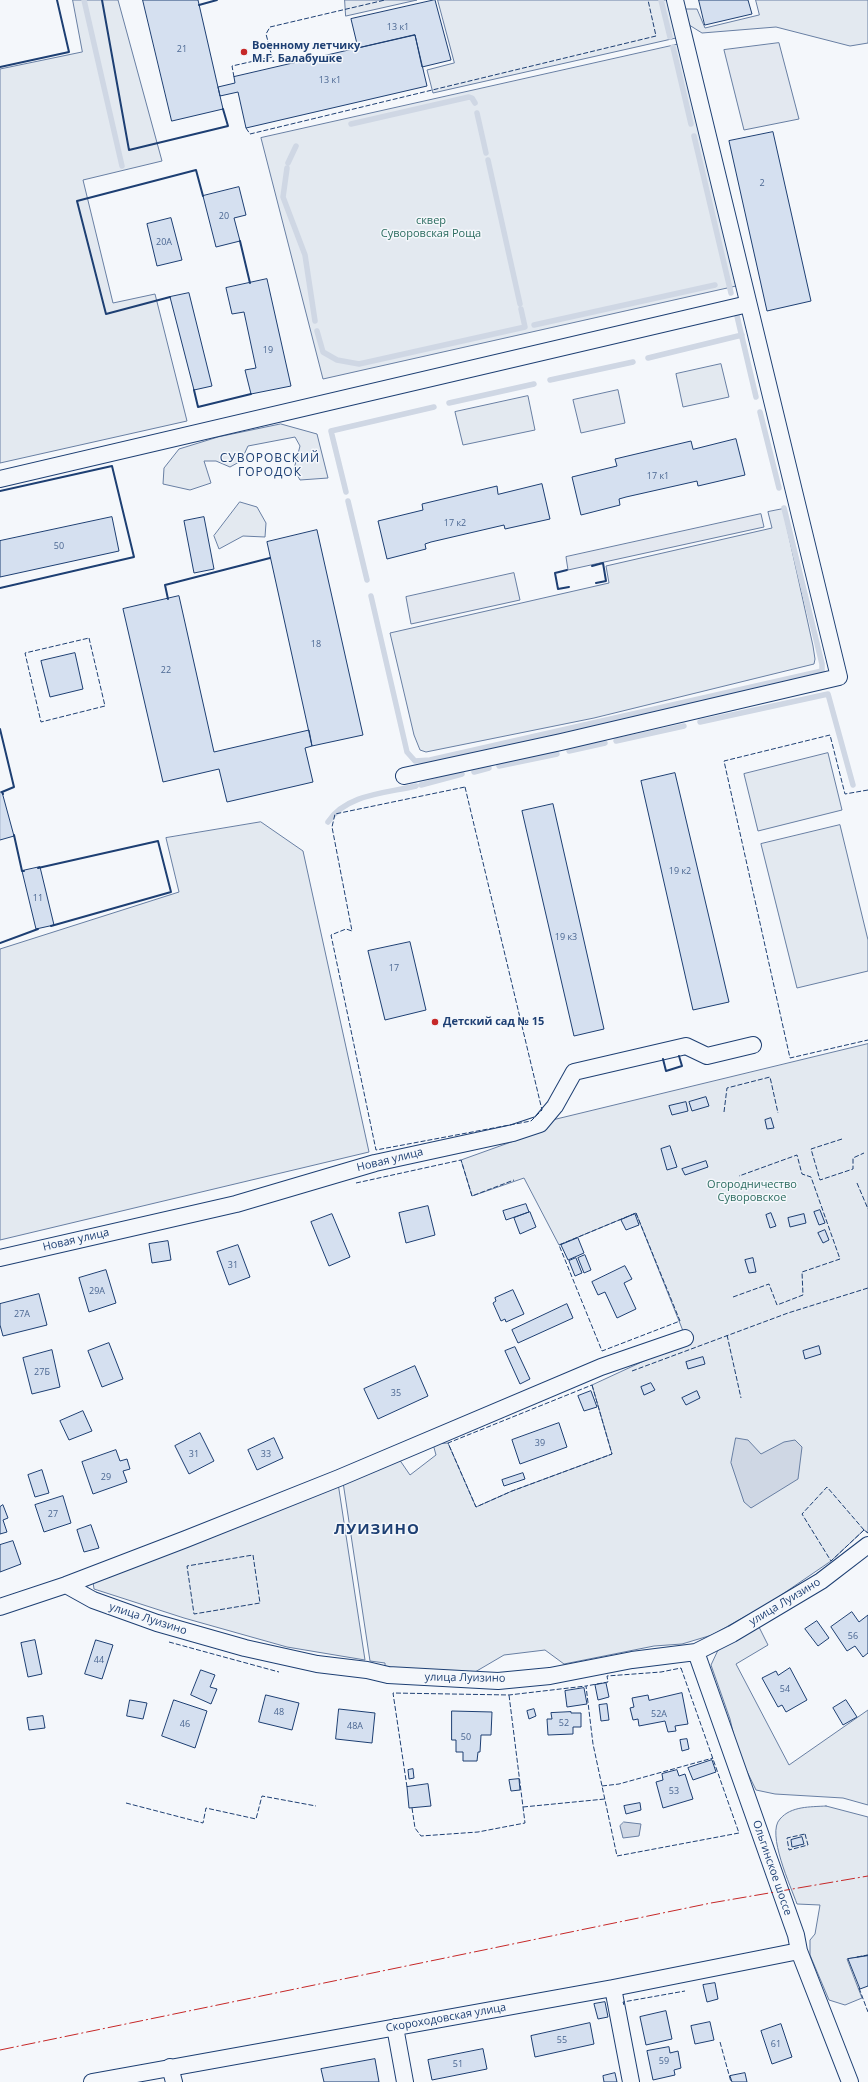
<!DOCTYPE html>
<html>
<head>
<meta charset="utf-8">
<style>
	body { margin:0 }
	canvas { display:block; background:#f4f7fb }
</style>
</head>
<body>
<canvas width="868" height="2082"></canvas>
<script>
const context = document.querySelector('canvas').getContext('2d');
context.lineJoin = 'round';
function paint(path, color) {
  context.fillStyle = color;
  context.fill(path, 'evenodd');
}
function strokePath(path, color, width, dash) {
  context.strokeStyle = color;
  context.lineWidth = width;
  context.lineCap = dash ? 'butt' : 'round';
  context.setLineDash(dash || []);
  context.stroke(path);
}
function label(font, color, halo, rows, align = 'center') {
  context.font = font + ' "Open Sans",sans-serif';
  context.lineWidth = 3;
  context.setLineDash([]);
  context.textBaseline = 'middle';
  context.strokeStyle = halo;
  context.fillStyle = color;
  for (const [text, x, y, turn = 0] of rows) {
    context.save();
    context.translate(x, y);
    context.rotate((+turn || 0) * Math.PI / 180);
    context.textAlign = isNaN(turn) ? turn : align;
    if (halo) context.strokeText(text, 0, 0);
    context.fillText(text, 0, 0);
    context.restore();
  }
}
const green = new Path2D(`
	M 73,0 L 118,0 L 162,161 L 83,180 L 113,303 L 155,294 L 187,421 L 0,463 L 0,69 L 82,52 Z
	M 345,0 L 417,0 L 346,16 Z
	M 438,0 L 668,0 L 676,38 L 433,93 L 427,70 L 454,63 Z
	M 756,0 L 868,0 L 868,43 L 850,46 L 776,27 L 702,33 L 686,23 L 684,9 L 697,9 L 705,28 L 759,15 Z
	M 680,44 L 736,286 L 323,379 L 261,138 Z
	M 721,364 L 729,397 L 683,407 L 676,374 Z
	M 528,396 L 535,430 L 463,445 L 455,412 Z
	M 281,424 L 317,434 L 328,478 L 300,480 L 294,469 L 300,446 L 295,437 L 248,446 L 241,461 L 230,467 L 216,461 L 204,461 L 211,483 L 190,490 L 163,484 L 164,468 L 179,449 L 218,437 Z
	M 240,502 L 257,507 L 266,523 L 265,537 L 243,536 L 219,549 L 214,536 Z
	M 783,509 L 813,646 L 815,659 L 814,664 L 594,718 L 426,752 L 420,750 L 414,735 L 390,633 L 609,583 L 606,566 L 772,528 L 768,512 Z
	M 828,753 L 842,810 L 758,831 L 744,774 Z
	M 261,822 L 303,851 L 369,1152 L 0,1240 L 0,949 L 179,892 L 166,838 Z
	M 840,825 L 868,940 L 868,971 L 797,988 L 761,844 Z
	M 868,1044 L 868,1533 L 864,1530 L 831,1561 L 771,1602 L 712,1635 L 682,1644 L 654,1646 L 564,1664 L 545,1650 L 504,1655 L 475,1672 L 394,1668 L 385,1666 L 385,1663 L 370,1661 L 343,1482 L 399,1459 L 410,1475 L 436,1455 L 433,1444 L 448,1443 L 476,1507 L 512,1491 L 612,1454 L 592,1385 L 687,1341 L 636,1213 L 559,1245 L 524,1178 L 472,1196 L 461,1160 L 539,1132 L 553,1120 Z
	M 338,1483 L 365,1660 L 287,1647 L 184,1618 L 94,1589 L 93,1582 Z
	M 759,1627 L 768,1645 L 736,1664 L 789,1765 L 868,1710 L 868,1805 L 843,1798 L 775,1794 L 756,1790 L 738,1753 L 730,1719 L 711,1665 L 719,1648 Z
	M 826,1806 L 868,1817 L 868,1955 L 847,1959 L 862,1998 L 845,2005 L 829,2000 L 810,1955 L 810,1940 L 815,1934 L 820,1905 L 797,1904 C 791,1887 766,1833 780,1819 C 791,1806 810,1807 826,1806 Z`);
const parking = new Path2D(`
	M 779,43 L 799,119 L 744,130 L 724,50 Z
	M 618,390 L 625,423 L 581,433 L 573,400 Z
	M 761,514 L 764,527 L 568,570 L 566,557 Z
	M 514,573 L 520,600 L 411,624 L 406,597 Z`);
const water = new Path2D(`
	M 736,1438 L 748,1440 L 761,1454 L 784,1442 L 795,1440 L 802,1447 L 798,1479 L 751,1508 L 744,1502 L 731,1463 Z
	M 624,1822 L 641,1824 L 639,1836 L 623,1838 L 620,1826 Z`);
const stream = new Path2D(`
	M 84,0 L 122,166
	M 661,0 L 670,37
	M 673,47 L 691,124
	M 477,113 L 486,153
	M 351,124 L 469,97 L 472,98 L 475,103
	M 694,136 L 731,293
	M 488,160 L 520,304
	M 288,163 L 296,146
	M 287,168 L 283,197 L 305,255 L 315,321
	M 737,316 L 756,397
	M 534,325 L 715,285
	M 317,331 L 323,352 L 337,360 L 359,364 L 525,327 L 521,309
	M 648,358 L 742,335
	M 550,380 L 633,362
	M 449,403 L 534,384
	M 760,412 L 779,488
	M 346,492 L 331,431 L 434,407
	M 348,501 L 367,580
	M 371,596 L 407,752 L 415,761 L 430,760 L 822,671 L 822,664 L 784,508
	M 700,722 L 828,694 L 853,785
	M 616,741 L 684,726
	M 569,751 L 605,743
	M 499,766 L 557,754
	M 474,772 L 489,768
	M 421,785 L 462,774
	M 328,822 C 346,794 387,793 416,786`);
const building = new Path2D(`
	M 143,0 L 198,0 L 223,109 L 172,121 Z
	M 435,0 L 451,60 L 422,67 L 415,35 L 358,48 L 351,19 Z
	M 699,0 L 748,0 L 752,14 L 705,25 Z
	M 415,35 L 427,86 L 246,128 L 238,92 L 220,96 L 218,87 L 235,83 L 234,77 Z
	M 773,132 L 811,301 L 767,311 L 729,141 Z
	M 239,187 L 246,215 L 234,218 L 240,241 L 216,247 L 203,196 Z
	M 171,218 L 182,260 L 157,266 L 147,224 Z
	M 267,279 L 291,386 L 251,394 L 245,370 L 256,368 L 244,312 L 232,314 L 226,288 Z
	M 189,293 L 212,386 L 194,390 L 170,297 Z
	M 736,439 L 745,475 L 698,486 L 697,481 L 626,497 L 619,499 L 620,505 L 581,515 L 572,477 L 617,466 L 615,459 L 691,441 L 693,449 Z
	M 542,484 L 550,519 L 505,529 L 504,525 L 431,542 L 425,544 L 426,549 L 387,559 L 378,521 L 423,510 L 422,504 L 497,486 L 498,494 Z
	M 112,517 L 119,551 L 0,577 L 0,541 Z
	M 204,517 L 214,569 L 194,573 L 184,521 Z
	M 317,530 L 363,735 L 312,746 L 267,542 Z
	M 179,596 L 214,752 L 309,730 L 312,746 L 305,748 L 313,782 L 227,802 L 219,769 L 163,782 L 123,609 Z
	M 75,653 L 83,689 L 50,697 L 41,661 Z
	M 675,773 L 729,1002 L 693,1010 L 641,781 Z
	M 0,792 L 2,792 L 14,836 L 0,840 Z
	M 553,804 L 604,1029 L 574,1036 L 522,811 Z
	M 40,867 L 54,925 L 36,929 L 22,871 Z
	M 410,942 L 426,1010 L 385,1020 L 368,951 Z
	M 706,1097 L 709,1106 L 692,1111 L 689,1102 Z
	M 686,1102 L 688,1111 L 672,1115 L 669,1106 Z
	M 771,1118 L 774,1128 L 767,1129 L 765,1120 Z
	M 670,1146 L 677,1167 L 667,1170 L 661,1149 Z
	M 706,1161 L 708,1167 L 685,1175 L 682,1169 Z
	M 526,1204 L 529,1212 L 506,1220 L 503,1211 Z
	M 428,1206 L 435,1235 L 406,1243 L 399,1213 Z
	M 820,1210 L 825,1223 L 819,1225 L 814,1212 Z
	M 530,1212 L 536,1227 L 520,1234 L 514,1218 Z
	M 771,1213 L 776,1226 L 770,1228 L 766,1215 Z
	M 332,1214 L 350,1257 L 329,1266 L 311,1222 Z
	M 635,1214 L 639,1225 L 626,1230 L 621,1220 Z
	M 804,1214 L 806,1223 L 790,1227 L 788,1218 Z
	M 825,1230 L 829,1240 L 823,1243 L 818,1233 Z
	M 578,1238 L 584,1253 L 568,1260 L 561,1245 Z
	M 168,1241 L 171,1260 L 152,1263 L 149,1244 Z
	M 238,1245 L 250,1277 L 229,1285 L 217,1252 Z
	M 585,1255 L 591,1270 L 584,1273 L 578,1258 Z
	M 576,1258 L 582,1273 L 575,1276 L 569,1261 Z
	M 753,1258 L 756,1272 L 749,1273 L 745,1260 Z
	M 625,1266 L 632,1279 L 624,1283 L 636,1309 L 617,1318 L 605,1292 L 598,1295 L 592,1282 Z
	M 106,1270 L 116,1303 L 89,1312 L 79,1278 Z
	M 513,1290 L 524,1314 L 506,1322 L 505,1319 L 501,1321 L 493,1303 L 496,1301 L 495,1298 Z
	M 39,1294 L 47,1325 L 3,1336 L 0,1325 L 0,1304 Z
	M 567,1304 L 573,1318 L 518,1343 L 512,1330 Z
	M 109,1343 L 123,1379 L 102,1387 L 88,1351 Z
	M 819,1346 L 821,1354 L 805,1359 L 803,1351 Z
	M 515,1347 L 530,1379 L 520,1384 L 505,1351 Z
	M 52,1350 L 60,1387 L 32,1394 L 23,1358 Z
	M 703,1357 L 705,1364 L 688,1369 L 686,1362 Z
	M 415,1366 L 428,1396 L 378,1419 L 364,1389 Z
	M 651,1383 L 655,1390 L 644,1395 L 641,1387 Z
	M 591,1391 L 597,1407 L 584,1411 L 578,1396 Z
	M 697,1391 L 700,1398 L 686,1405 L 682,1398 Z
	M 83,1411 L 92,1431 L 69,1440 L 60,1421 Z
	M 559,1423 L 567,1447 L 520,1464 L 512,1440 Z
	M 200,1433 L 214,1461 L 189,1474 L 175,1446 Z
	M 274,1438 L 283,1458 L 257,1470 L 248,1450 Z
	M 116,1450 L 120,1461 L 127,1459 L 130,1469 L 123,1471 L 127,1482 L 93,1494 L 82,1462 Z
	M 42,1470 L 49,1493 L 35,1497 L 28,1475 Z
	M 523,1473 L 525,1479 L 504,1486 L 502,1480 Z
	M 63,1496 L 71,1523 L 44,1532 L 35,1505 Z
	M 3,1505 L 8,1518 L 3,1520 L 7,1532 L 0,1534 L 0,1507 Z
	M 91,1525 L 99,1548 L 84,1552 L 77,1530 Z
	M 13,1541 L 21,1564 L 0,1572 L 0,1545 Z
	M 852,1612 L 859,1622 L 868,1615 L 868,1653 L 863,1657 L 855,1646 L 847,1651 L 831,1627 Z
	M 817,1621 L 829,1638 L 818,1646 L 805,1629 Z
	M 35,1640 L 42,1674 L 28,1677 L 21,1643 Z
	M 96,1640 L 113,1645 L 102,1679 L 85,1674 Z
	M 790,1668 L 807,1700 L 786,1712 L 782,1705 L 778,1707 L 762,1678 L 776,1671 L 778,1675 Z
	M 201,1670 L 215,1675 L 210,1687 L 217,1689 L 211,1704 L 191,1695 Z
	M 606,1683 L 609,1697 L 598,1700 L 595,1685 Z
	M 584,1688 L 587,1704 L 567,1707 L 565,1691 Z
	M 682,1693 L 688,1724 L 675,1726 L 676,1731 L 668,1732 L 665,1721 L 639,1726 L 638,1719 L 633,1720 L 630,1708 L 634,1707 L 632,1698 L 648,1695 L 649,1700 Z
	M 266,1695 L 299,1703 L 292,1730 L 259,1722 Z
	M 130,1700 L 147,1703 L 143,1719 L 127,1716 Z
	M 174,1700 L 207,1711 L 195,1748 L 162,1736 Z
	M 846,1700 L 857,1717 L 843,1725 L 833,1708 Z
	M 607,1704 L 609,1720 L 601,1721 L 599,1705 Z
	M 339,1709 L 375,1713 L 372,1743 L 336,1739 Z
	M 534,1709 L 536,1716 L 529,1719 L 527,1711 Z
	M 452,1711 L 492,1712 L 491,1735 L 481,1735 L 480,1752 L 478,1752 L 477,1761 L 463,1761 L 463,1752 L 456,1752 L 456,1740 L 452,1740 Z
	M 571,1712 L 571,1713 L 581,1713 L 581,1727 L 573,1727 L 573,1734 L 548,1735 L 547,1719 L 552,1719 L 551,1713 Z
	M 43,1716 L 45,1728 L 29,1730 L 27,1718 Z
	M 687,1739 L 689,1749 L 682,1751 L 680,1740 Z
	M 712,1760 L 716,1772 L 693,1780 L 688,1768 Z
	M 413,1769 L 414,1778 L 409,1779 L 408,1770 Z
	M 677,1770 L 679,1776 L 685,1774 L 693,1799 L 663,1808 L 656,1782 L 663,1780 L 662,1774 Z
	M 519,1779 L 520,1790 L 511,1791 L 509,1780 Z
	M 428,1784 L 431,1806 L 409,1808 L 407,1787 Z
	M 640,1803 L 641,1810 L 626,1814 L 624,1806 Z
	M 802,1837 L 804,1844 L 792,1847 L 791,1840 Z
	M 868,1956 L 868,1986 L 860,1989 L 848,1959 Z
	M 715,1983 L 718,1999 L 707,2002 L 703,1985 Z
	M 605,2002 L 608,2017 L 598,2019 L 594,2004 Z
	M 666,2011 L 672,2039 L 646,2045 L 640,2017 Z
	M 710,2022 L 714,2040 L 695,2044 L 691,2026 Z
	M 590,2023 L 594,2044 L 535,2057 L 531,2036 Z
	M 781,2024 L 792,2057 L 772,2064 L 761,2031 Z
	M 669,2047 L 670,2053 L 678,2051 L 681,2068 L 674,2070 L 675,2075 L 653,2080 L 647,2051 Z
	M 483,2049 L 487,2069 L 432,2080 L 428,2060 Z
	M 375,2059 L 379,2082 L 324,2082 L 321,2069 Z
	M 615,2073 L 617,2082 L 604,2082 L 603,2076 Z
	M 745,2073 L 747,2082 L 732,2082 L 730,2076 Z`);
const minor = new Path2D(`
	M 0,479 L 748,304
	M 404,776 L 561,742 L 839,677 L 675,0
	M 0,1258 L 236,1204 L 375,1163 L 513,1133 L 540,1124 L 555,1106 L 574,1072 L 686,1046 L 707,1056 L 753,1045
	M 66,1585 L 93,1600 L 157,1623 L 245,1648 L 317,1664 L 367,1670 L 388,1675 L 498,1681 L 550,1676 L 632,1660 L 696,1652 L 732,1634 L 821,1581 L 868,1545
	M 0,1607 L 66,1585 L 186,1539 L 339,1478 L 601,1367 L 685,1338
	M 696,1652 L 796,1935 L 799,1951 L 850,2082
	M 613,1988 L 631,2082
	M 395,2027 L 405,2082
	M 170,2067 L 174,2082
	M 92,2082 L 613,1988 L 799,1951`);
const fence = new Path2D(`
	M 234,77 L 232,66 L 272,57 L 266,34 L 270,27 L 385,0
	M 246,128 L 250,134 L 656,36 L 648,0
	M 89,638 L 105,706 L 41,722 L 25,653 Z
	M 465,787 L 542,1110 L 531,1121 L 376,1150 L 331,935 L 346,929 L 352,931 L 332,827 L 335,814 Z
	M 868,790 L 845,794 L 830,735 L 724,761 L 790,1058 L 868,1040
	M 724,1112 L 727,1088 L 770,1077 L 778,1113
	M 842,1139 L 811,1149 L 820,1180 L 853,1169 L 853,1158 L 864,1153
	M 356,1183 L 461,1160 L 472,1196 L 514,1180
	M 857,1183 L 868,1209
	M 636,1213 L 680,1321 L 602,1351 L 559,1245 Z
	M 733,1297 L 769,1284 L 777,1305 L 803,1295 L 802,1272 L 840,1259 L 811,1177 L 802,1174 L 797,1155 L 739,1176
	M 727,1335 L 741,1398
	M 632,1371 L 788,1313 L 868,1288
	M 592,1385 L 612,1454 L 512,1491 L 476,1507 L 448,1443 Z
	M 864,1530 L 827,1487 L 802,1514 L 831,1561 L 864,1530 L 868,1533
	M 253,1555 L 260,1603 L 194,1614 L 187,1566 Z
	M 169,1642 L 279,1672
	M 681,1668 L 739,1833 L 617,1856 L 593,1744 L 586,1686 L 608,1682 L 607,1676 L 661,1672 Z
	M 602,1786 L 619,1784 L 713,1758
	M 407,1787 L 393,1693 L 509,1695 L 586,1686
	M 126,1803 L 203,1823 L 206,1808 L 256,1819 L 262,1796 L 316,1806
	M 523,1807 L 605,1799
	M 412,1808 L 415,1828 L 421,1836 L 478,1832 L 525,1823 L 509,1695
	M 805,1834 L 808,1845 L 789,1850 L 787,1838 Z
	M 857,1957 L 868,1955
	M 859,1988 L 868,2012
	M 624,2005 L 623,2002 L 685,1991
	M 720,2042 L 731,2082`);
const wall = new Path2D(`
	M 102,0 L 129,150 L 228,126 L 223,109
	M 199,5 L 217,0
	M 0,67 L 69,52 L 57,0
	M 240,241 L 250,283
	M 170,297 L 106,314 L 77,201 L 196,170 L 203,196
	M 194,390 L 198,407 L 251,394
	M 0,491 L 112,466 L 134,557 L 0,588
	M 592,566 L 603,563 L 606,581 L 596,583
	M 567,570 L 555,573 L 558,589 L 569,587
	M 168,599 L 165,585 L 270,558
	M 0,729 L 14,787 L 2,792 L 3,794
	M 14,835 L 22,871 L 24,871
	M 38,868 L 158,841 L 171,892 L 51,926
	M 0,943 L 38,929
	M 663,1059 L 666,1071 L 682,1066 L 679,1056`);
const power = new Path2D(`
	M 0,2050 L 711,1903 L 868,1876`);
const markers = [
	[244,52,4,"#c62828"],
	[435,1022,4,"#c62828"]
];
const numberNames = [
	["13 к1",398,27],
	["21",182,49],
	["13 к1",330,80],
	["2",762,183],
	["20",224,216],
	["20А",164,242],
	["19",268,350],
	["17 к1",658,476],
	["17 к2",455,523],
	["50",59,546],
	["18",316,644],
	["22",166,670],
	["19 к2",680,871],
	["11",38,898],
	["19 к3",566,937],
	["17",394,968],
	["31",233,1265],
	["29А",97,1291],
	["27А",22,1314],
	["27Б",42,1372],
	["35",396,1393],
	["39",540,1443],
	["31",194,1454],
	["33",266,1454],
	["29",106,1477],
	["27",53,1514],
	["56",853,1636],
	["44",99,1660],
	["54",785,1689],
	["48",279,1712],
	["52А",659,1714],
	["52",564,1723],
	["46",185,1724],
	["48А",355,1726],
	["50",466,1737],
	["53",674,1791],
	["55",562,2040],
	["61",776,2044],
	["59",664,2061],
	["51",458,2064]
];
const poiNames = [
	["Военному летчику",252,46],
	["М.Г. Балабушке",252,59],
	["Детский сад № 15",443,1022]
];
const parkNames = [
	["сквер",431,221],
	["Суворовская Роща",431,234],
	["Огородничество",752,1185],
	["Суворовское",752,1198]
];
const streetNames = [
	["Новая улица",390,1160,-14],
	["Новая улица",76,1240,-13],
	["улица Луизино",785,1602,-31],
	["улица Луизино",148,1619,18],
	["улица Луизино",465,1678,1],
	["Ольгинское шоссе",772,1868,71],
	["Скороходовская улица",446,2018,-10]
];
const neighbourhoodNames = [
	["СУВОРОВСКИЙ",270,459],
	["ГОРОДОК",270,473]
];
const districtNames = [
	["ЛУИЗИНО",377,1530]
];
paint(green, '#e3e9f0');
strokePath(green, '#687fa3', 1);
paint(parking, '#e3e8f0');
strokePath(parking, '#687fa3', 1);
paint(water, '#cfd7e4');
strokePath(water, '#687fa3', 1);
strokePath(stream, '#cfd7e4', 5.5);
paint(building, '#d5e0f0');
strokePath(building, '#1d3f73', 1);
strokePath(minor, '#1d3f73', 18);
strokePath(minor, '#f4f7fb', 16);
strokePath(fence, '#1d3f73', 1, [5, 2]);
strokePath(wall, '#1d3f73', 2);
strokePath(power, '#c62828', 1, [14, 3, 2, 3]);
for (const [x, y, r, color] of markers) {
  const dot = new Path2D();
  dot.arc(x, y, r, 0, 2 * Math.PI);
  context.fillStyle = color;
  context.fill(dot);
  strokePath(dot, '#f4f7fb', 1.5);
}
label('9px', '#4b6792', null, numberNames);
label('bold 11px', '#1d3f73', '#f4f7fb', poiNames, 'left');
label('11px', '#2c6c60', '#f4f7fb', parkNames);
label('11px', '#1d3f73', '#f4f7fb', streetNames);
context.letterSpacing = '1px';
label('12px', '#1d3f73', '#f4f7fb', neighbourhoodNames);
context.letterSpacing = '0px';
context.letterSpacing = '1px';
label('bold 15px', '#1d3f73', '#f4f7fb', districtNames);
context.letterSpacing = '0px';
</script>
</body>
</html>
